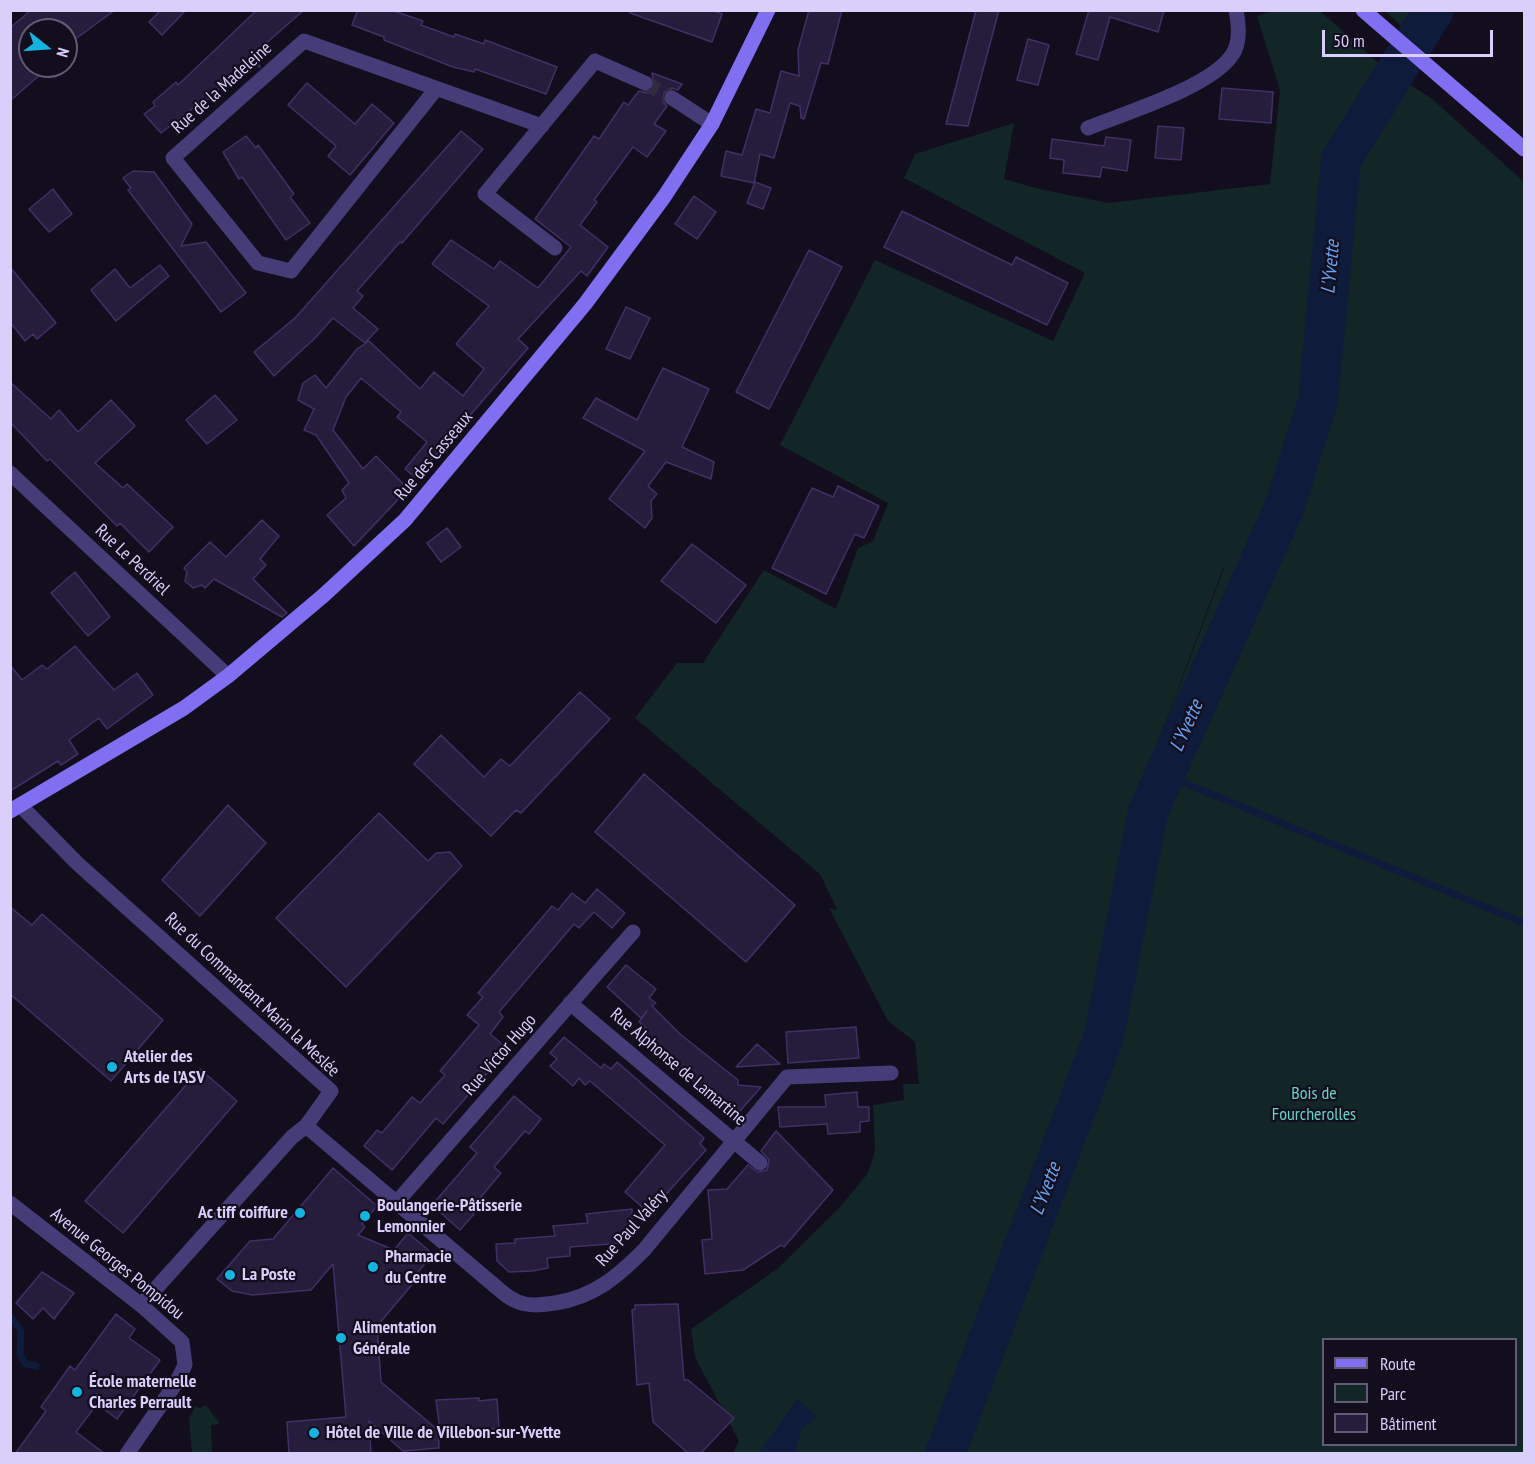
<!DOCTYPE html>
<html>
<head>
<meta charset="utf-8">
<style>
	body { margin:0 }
	#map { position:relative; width:1535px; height:1464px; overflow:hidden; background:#120e1d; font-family:"PT Sans Narrow",sans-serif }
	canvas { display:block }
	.frame { position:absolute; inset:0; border:12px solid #d9cffa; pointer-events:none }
	.legend { position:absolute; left:1322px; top:1338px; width:195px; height:108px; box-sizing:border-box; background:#120e1d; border:2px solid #625b75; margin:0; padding:8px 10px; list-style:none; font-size:18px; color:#d9cffa }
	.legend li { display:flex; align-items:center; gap:12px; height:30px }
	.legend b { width:30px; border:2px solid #625b75 }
	.north { position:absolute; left:18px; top:18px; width:60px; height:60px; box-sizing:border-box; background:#120e1d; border:2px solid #625b75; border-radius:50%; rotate:107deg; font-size:16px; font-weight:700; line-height:24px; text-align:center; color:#d9cffa }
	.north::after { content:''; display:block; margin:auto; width:21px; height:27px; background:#15b4e0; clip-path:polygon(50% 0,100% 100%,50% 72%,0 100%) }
	.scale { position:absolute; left:1322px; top:30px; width:171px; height:27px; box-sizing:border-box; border:3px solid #d9cffa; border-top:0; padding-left:8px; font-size:18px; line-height:21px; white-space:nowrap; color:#d9cffa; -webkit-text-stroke:4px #120e1d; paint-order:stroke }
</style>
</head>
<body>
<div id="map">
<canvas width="1535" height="1464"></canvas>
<div class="frame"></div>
<ul class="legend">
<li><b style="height:8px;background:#816ff1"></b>Route</li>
<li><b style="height:16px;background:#122527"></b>Parc</li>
<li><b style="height:16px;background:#261c3c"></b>Bâtiment</li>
</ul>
<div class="north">N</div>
<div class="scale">50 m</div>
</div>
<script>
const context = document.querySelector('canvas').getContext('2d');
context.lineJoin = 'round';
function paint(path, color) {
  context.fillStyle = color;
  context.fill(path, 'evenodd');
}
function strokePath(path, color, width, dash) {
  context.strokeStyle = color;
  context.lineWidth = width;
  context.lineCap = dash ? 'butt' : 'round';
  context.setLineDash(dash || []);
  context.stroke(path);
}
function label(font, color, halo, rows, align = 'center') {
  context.font = font + ' "PT Sans Narrow",sans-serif';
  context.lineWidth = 4.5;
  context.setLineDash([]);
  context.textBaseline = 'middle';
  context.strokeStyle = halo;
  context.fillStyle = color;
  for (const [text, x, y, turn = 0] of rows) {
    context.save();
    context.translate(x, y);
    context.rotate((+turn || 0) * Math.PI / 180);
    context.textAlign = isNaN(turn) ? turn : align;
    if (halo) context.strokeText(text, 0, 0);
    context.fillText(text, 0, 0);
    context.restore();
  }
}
const green = new Path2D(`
	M 1272,11 L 1320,11 L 1384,68 L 1431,98 L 1524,182 L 1524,1453 L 733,1453 L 739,1441 L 695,1357 L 691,1329 L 777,1269 L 840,1207 L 868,1173 L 875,1151 L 873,1105 L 904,1100 L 903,1084 L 919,1084 L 915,1042 L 888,1021 L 829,908 L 837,910 L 820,874 L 635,718 L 677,663 L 703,663 L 764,570 L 836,609 L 858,548 L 873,541 L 888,503 L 780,445 L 875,260 L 1053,341 L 1085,273 L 904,178 L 915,154 L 1014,123 L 1004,179 L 1039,189 L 1108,203 L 1270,184 L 1280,90 L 1257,16 ZM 1224,566 L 1225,566 L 1127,824 ZM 1324,1340 L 1516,1340 L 1516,1444 L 1324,1444 Z
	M 1385,11 L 1424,11 L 1410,34 Z
	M 206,1405 L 220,1424 L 211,1425 L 212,1453 L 192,1453 L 189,1419 L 195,1406 L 200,1408 Z`);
const water = new Path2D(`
	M 797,1399 L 818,1417 L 802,1428 L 795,1453 L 759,1453 Z`);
const stream = new Path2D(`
	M 1165,775 L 1524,923
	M 10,1316 L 21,1331 L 20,1354 L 26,1364 L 36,1366`);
const river = new Path2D(`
	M 945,1454 L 1104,1036 L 1148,812 L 1284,508 L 1318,401 L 1341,160 L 1434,10`);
const building = new Path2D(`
	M 31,10 L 115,10 L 66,46 L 66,30 L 30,30 L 30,66 L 50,66 L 10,101 L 10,28 Z
	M 161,10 L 186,10 L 162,35 L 149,22 Z
	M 257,10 L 304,10 L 263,46 L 264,48 L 255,55 L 260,67 L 248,63 L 206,101 L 199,107 L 197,105 L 161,133 L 144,114 L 155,106 L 153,102 L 176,82 L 178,85 Z
	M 358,10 L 391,10 L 423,21 L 421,25 L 454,37 L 455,34 L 484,44 L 485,40 L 557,67 L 546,94 L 475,69 L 474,72 L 453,67 L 384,40 L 384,37 L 352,25 Z
	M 631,10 L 712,10 L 722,14 L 712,42 L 630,13 Z
	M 809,10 L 842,10 L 828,64 L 821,63 L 804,119 L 801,118 L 800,106 L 790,103 L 774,158 L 760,154 L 754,183 L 721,176 L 726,151 L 742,155 L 756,109 L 770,113 L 781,71 L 799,76 L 798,50 Z
	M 976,10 L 999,10 L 968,126 L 946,124 Z
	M 1089,10 L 1164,10 L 1158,32 L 1110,17 L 1098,60 L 1076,54 Z
	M 1028,39 L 1049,45 L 1038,85 L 1017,80 Z
	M 652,73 L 682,84 L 678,90 L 672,88 L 664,93 L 663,102 L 667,106 L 654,124 L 666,131 L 647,157 L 633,147 L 594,200 L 597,202 L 580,225 L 608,247 L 587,276 L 581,271 L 518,339 L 528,348 L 416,478 L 405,469 L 427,442 L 397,417 L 401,412 L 361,378 L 346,397 L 333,430 L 363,469 L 376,456 L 408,489 L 354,546 L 327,515 L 346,498 L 342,490 L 349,483 L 316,435 L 304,430 L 314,409 L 298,400 L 303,383 L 315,375 L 326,388 L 357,349 L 369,341 L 420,389 L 434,372 L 463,396 L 484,369 L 456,344 L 489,306 L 432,264 L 451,240 L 494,269 L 500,261 L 538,288 L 571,247 L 535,219 L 594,136 L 599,139 L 624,102 L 628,105 L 639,91 L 647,93 L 654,87 Z
	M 307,83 L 355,124 L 372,104 L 394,123 L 350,175 L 328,156 L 336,146 L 288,105 Z
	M 1222,88 L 1273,92 L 1271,123 L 1219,119 Z
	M 1158,126 L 1184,128 L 1181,160 L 1155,158 Z
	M 461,131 L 483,149 L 402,243 L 400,242 L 357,291 L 363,296 L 353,308 L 378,329 L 365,343 L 333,318 L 315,338 L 274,376 L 254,352 L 295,318 Z
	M 246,136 L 256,148 L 258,145 L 294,194 L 290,197 L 310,223 L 286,240 L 242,177 L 239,179 L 223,152 Z
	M 1106,137 L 1131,140 L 1127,171 L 1102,167 L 1100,177 L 1063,173 L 1064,160 L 1050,158 L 1052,139 L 1104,146 Z
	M 133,171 L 154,172 L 192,224 L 181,246 L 206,242 L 246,293 L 221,312 L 128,190 L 131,188 L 123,178 Z
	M 755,182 L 771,188 L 763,209 L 747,203 Z
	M 53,189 L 72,214 L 49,232 L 29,209 Z
	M 694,196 L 716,212 L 697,239 L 675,224 Z
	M 902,211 L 1012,265 L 1016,257 L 1068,283 L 1047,325 L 884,247 Z
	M 809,250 L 842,267 L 769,409 L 736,392 Z
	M 160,265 L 169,276 L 116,321 L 91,290 L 115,269 L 130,288 Z
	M 10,267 L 56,323 L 37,339 L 33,334 L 25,341 L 10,322 Z
	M 626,307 L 650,318 L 630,359 L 606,349 Z
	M 663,368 L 709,389 L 682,447 L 714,462 L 711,479 L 666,462 L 648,486 L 657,494 L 651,501 L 652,518 L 645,528 L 609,499 L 645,451 L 583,418 L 596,398 L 637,420 Z
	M 10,382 L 51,419 L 59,410 L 78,432 L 111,400 L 135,426 L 95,463 L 123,488 L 127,484 L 173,527 L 149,552 L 120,523 L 117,526 L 50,459 L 47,461 L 10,422 Z
	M 215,395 L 237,420 L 207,444 L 186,420 Z
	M 838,486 L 879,506 L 864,538 L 855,534 L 826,594 L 772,568 L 812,488 L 833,497 Z
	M 262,520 L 279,536 L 260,559 L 266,565 L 253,579 L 287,613 L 282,617 L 214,579 L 205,588 L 202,585 L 193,588 L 185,581 L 187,572 L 184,568 L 210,542 L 226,557 Z
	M 447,528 L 461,547 L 441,562 L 427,543 Z
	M 692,544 L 746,585 L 716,623 L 661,581 Z
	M 75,572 L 110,617 L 88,636 L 51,593 Z
	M 75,646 L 114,690 L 137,673 L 153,695 L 107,729 L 99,718 L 69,740 L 78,754 L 61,765 L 58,761 L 10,791 L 10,665 L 22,680 L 42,665 L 47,669 Z
	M 580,692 L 610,719 L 521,813 L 516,810 L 491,836 L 414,764 L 441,735 L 484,777 L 501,759 L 510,766 Z
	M 644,774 L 795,905 L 746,962 L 595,832 Z
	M 228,805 L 266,843 L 200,916 L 162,880 Z
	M 379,813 L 428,861 L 436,853 L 450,852 L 462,866 L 346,987 L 276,918 Z
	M 597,889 L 625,913 L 612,928 L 594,912 L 579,928 L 574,924 L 499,1012 L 503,1017 L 490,1034 L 508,1049 L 443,1124 L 436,1118 L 392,1170 L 364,1146 L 377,1130 L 382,1133 L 412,1097 L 420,1103 L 445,1075 L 440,1071 L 479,1025 L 467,1015 L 483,997 L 478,993 L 552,906 L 558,910 L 572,893 L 585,903 Z
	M 10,907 L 32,925 L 42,914 L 163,1020 L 111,1081 L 10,994 Z
	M 626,965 L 656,989 L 649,998 L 656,1003 L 652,1006 L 680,1034 L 738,1080 L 738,1085 L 761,1087 L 740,1111 L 732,1106 L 727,1111 L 640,1035 L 646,1028 L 639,1022 L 647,1011 L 641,1018 L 607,987 Z
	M 856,1027 L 859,1058 L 788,1063 L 786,1032 Z
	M 564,1037 L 601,1068 L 604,1064 L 611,1069 L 617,1062 L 704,1138 L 700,1144 L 706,1150 L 649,1213 L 625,1192 L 665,1145 L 590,1081 L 585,1085 L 579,1078 L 573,1086 L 550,1066 L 557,1059 L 550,1053 Z
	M 757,1044 L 780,1064 L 736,1067 Z
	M 200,1069 L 237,1101 L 123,1233 L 85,1201 Z
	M 857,1092 L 858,1107 L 869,1107 L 869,1121 L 860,1122 L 860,1132 L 828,1134 L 827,1124 L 780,1127 L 778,1107 L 826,1107 L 825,1095 Z
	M 514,1096 L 541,1119 L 529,1134 L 525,1131 L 494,1167 L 501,1173 L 470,1210 L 474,1214 L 460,1230 L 432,1205 L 477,1153 L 470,1147 Z
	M 776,1131 L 833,1190 L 784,1247 L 781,1245 L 743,1270 L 705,1274 L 702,1240 L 712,1239 L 708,1190 L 727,1189 L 748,1165 L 758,1172 L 767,1170 L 769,1160 L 761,1151 Z
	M 333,1168 L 377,1206 L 362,1224 L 365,1227 L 358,1235 L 394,1250 L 408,1233 L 433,1254 L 418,1272 L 421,1274 L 377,1326 L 381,1382 L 438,1430 L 439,1448 L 403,1451 L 369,1421 L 371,1454 L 289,1454 L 287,1422 L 346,1417 L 333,1264 L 311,1290 L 252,1295 L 232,1291 L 217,1279 L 250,1241 L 273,1239 Z
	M 632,1209 L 632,1236 L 623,1237 L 623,1243 L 570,1247 L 570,1256 L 547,1258 L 548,1268 L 532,1271 L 509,1272 L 497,1261 L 496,1244 L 515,1243 L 515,1239 L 555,1236 L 553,1226 L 588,1223 L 586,1214 Z
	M 42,1272 L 74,1293 L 54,1319 L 43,1308 L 33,1319 L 16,1303 Z
	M 678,1304 L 684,1380 L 688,1380 L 734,1418 L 700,1454 L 689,1454 L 653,1422 L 649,1383 L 637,1385 L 632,1310 L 635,1309 L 635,1305 Z
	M 116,1314 L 135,1329 L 129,1338 L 160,1360 L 117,1419 L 97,1404 L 76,1432 L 105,1454 L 15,1454 L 46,1411 L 41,1407 L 70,1366 L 75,1370 Z
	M 479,1398 L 479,1401 L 497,1399 L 499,1428 L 482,1430 L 481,1434 L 441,1438 L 436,1400 Z`);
const streetTunnel = new Path2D(`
	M 645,83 L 672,98`);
const street = new Path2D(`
	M 436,89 L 291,271 L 258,263 L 173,158 L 304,41 L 542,126
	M 672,98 L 712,124
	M 1088,128 C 1125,113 1211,87 1232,55 C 1241,43 1239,25 1236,10
	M 555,248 L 485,194 L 595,61 L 645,83
	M 10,473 L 228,676
	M 20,805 L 77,863 L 331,1091 L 306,1126 L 292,1137 L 141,1305
	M 570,1003 L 760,1163
	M 306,1126 L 495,1286 C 501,1291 507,1297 514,1300 C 527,1307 541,1305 555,1303 C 594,1297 617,1277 644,1250 L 787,1077 L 891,1073
	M 10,1203 L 141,1305 L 182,1342 L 185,1365 L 176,1383 L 127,1454
	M 396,1203 L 633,932`);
const secondary = new Path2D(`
	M 1363,10 L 1524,149
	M 10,811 L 184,708 L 228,676 L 324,595 L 405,520 L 585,304 L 664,197 L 712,124 L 768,10`);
const markers = [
	[112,1067,6,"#15b4e0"],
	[300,1213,6,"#15b4e0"],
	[365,1216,6,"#15b4e0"],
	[373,1267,6,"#15b4e0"],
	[230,1275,6,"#15b4e0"],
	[341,1338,6,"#15b4e0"],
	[77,1392,6,"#15b4e0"],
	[314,1433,6,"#15b4e0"]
];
const streetNames = [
	["Rue de la Madeleine",222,88,-42],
	["Rue des Casseaux",434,456,-50],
	["Rue Le Perdriel",132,560,43],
	["Rue du Commandant Marin la Meslée",252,995,43],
	["Rue Victor Hugo",500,1055,-49],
	["Rue Alphonse de Lamartine",678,1067,40],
	["Rue Paul Valéry",632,1228,-48],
	["Avenue Georges Pompidou",117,1264,39]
];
const poiNames = [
	["Atelier des",124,1057],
	["Arts de l’ASV",124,1078],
	["Boulangerie-Pâtisserie",377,1206],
	["Lemonnier",377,1227],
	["Ac tiff coiffure",288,1213,"right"],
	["Pharmacie",385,1257],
	["du Centre",385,1278],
	["La Poste",242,1275],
	["Alimentation",353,1328],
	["Générale",353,1349],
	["École maternelle",89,1382],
	["Charles Perrault",89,1403],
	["Hôtel de Ville de Villebon-sur-Yvette",326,1433]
];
const parkNames = [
	["Bois de",1314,1094],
	["Fourcherolles",1314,1115]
];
const waterNames = [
	["L'Yvette",1331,267,-85],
	["L'Yvette",1187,726,-66],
	["L'Yvette",1046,1189,-69]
];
paint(green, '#122527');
paint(water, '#0f1b3b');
strokePath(stream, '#0f1b3b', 7);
strokePath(river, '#0f1b3b', 40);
paint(building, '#261c3c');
strokePath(building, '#413066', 1.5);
strokePath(streetTunnel, '#302b3e', 15, [15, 8]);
strokePath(street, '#463d78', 15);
strokePath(secondary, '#816ff1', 15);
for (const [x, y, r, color] of markers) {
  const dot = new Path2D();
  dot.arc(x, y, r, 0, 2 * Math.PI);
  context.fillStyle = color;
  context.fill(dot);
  strokePath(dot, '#120e1d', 2);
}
label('18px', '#d9cffa', '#120e1d', streetNames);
label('bold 18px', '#d9cffa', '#120e1d', poiNames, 'left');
label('18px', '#63d3c4', '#120e1d', parkNames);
label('italic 20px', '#67a1f1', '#120e1d', waterNames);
</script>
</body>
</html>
